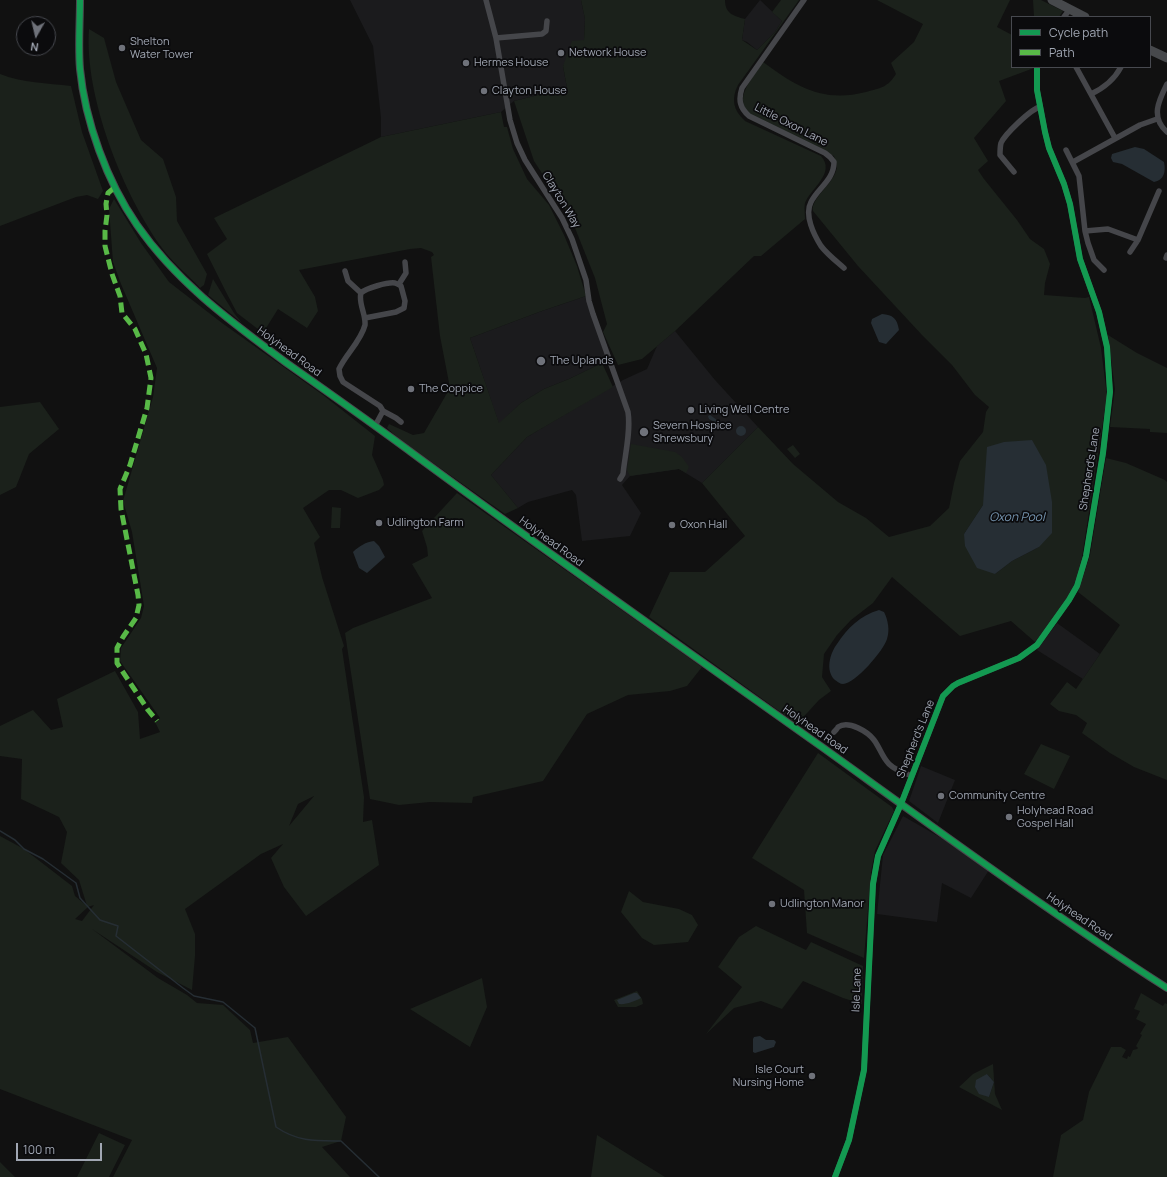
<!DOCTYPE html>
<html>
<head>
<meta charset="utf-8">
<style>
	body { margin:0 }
	#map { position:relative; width:1167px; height:1177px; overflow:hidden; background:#111; font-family:Manrope,sans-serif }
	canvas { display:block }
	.legend { position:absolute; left:1011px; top:16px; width:140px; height:52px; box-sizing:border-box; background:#0b0b0d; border:1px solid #47494f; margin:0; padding:5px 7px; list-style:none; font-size:12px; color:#a1a7b3 }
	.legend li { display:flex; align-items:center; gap:8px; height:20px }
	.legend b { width:20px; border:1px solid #47494f }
	.north { position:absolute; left:16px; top:16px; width:40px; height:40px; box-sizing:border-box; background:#0b0b0d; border:1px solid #47494f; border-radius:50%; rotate:188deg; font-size:11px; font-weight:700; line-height:16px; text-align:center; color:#a1a7b3 }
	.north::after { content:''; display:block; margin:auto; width:14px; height:18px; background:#6f727a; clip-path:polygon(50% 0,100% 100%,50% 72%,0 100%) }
	.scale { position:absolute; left:16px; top:1143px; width:86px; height:18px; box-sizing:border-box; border:2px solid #a1a7b3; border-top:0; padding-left:5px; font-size:12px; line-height:14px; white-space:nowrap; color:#a1a7b3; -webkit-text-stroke:3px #0b0b0d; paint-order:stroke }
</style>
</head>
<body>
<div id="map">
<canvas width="1167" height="1177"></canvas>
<ul class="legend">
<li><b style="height:5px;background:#139951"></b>Cycle path</li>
<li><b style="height:5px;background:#58b947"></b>Path</li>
</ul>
<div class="north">N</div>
<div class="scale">100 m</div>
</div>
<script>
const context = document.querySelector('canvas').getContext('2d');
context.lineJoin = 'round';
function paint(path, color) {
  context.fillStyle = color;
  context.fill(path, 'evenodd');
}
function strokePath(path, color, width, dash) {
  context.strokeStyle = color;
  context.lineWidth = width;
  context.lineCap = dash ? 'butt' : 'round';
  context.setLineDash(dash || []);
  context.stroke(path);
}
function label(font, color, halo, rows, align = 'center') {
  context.font = font + ' Manrope,sans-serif';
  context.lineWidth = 3.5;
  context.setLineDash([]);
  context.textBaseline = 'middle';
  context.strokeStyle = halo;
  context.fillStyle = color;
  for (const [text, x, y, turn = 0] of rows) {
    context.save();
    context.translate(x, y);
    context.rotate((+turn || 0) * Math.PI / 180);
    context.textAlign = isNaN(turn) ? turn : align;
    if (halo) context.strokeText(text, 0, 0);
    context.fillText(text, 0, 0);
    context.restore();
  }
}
const built = new Path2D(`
	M 350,0 L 581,0 L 585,19 L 584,40 L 563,66 L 567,88 L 514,101 L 501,112 L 381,137 L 381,118 L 373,46 Z
	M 760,0 L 782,21 L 775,32 L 757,50 L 747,42 L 742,40 L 745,19 Z
	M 586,296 L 606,359 L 602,363 L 569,379 L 544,389 L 521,403 L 499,424 L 470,338 L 539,312 Z
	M 675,331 L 715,380 L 758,427 L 702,483 L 679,469 L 630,476 L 622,485 L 641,513 L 630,536 L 582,541 L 576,495 L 572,490 L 528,502 L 518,508 L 491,475 L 527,437 L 623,380 L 647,369 L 657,346 Z
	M 1057,623 L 1100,654 L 1083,679 L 1037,650 Z
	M 921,766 L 955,780 L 938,823 L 909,801 Z
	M 903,816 L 943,839 L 989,870 L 971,898 L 942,883 L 937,922 L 877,914 L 883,855 Z`);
const green = new Path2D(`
	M 581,0 L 725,0 C 725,14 734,16 745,19 L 742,40 L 757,50 L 775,32 L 782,21 L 772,12 L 781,0 L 799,0 L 738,85 C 731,99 733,110 745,121 L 821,156 C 836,173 811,188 805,203 C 804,207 805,214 805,219 L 761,256 L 754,256 L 675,331 L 642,359 L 618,365 L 603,332 L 607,324 L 595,278 L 571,218 L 534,161 L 514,101 L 567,88 L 563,66 L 572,41 L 584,40 L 585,19 Z
	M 877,0 L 1010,0 L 997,27 L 1012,35 L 1012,67 L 1034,67 L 1034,68 L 999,81 L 1006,101 L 974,138 L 988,161 L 978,170 L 984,179 L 1017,220 L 1030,239 L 1044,249 L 1050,264 L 1045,283 L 1044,295 L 1085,298 L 1089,297 L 1101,348 L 1107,396 L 1082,557 C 1080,565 1078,574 1075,582 C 1069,600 1048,627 1035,642 L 1011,621 L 960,636 L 892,577 L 873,603 L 851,620 L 837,635 L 824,654 L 822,677 L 831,691 L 819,700 L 797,724 L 649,617 L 670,572 L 705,572 L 745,536 L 702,483 L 758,427 L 793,464 L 838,502 L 866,518 L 889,537 L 930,526 L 949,508 L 954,483 L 960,461 L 983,432 L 986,412 L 989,407 L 975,395 L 952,365 L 922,335 L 858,266 L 813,211 C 810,200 833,183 836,171 C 838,166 835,161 834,156 L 752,116 C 731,100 752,79 763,62 C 797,87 823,103 866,92 C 881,88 888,87 896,74 L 891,63 L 914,42 L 923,24 ZM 983,505 L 1039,547 L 1012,561 L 995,574 L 964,534 Z
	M 1033,0 L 1041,0 L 1063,11 L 1059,17 L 1034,17 Z
	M 89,29 L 104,38 L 116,82 L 141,140 L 163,159 L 176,197 L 177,221 L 207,274 L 204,285 L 200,288 C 189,276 171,261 162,248 C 123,194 84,96 89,29 Z
	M 0,74 C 22,83 48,83 71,86 L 82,132 L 103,191 L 98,199 L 87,195 L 76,197 L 0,226 Z
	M 501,112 L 504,127 L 507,127 L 513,149 L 527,179 L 549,205 L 564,235 L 577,266 L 586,296 L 539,312 L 470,338 L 499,423 L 521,403 L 544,389 L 569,379 L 602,363 L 613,387 L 527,437 L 491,475 L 518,508 L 505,514 L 399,439 L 387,428 L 389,424 L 413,435 L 424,433 L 450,388 L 440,336 L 431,257 L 434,255 L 432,252 L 421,248 L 410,249 L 299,270 L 315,297 L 318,311 L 307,328 L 278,309 L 263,333 L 237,313 L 226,292 L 207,254 L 227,239 L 214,218 L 381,137 Z
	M 114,199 L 141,243 L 169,282 L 222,323 L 323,395 L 375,436 L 372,455 L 383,480 L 384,485 L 379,490 L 358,498 L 341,490 L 329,490 L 303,508 L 320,537 L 314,543 L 322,577 L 344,646 L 342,649 L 364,797 L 363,822 L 372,820 L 379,865 L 306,916 L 284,887 L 271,858 L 283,844 L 261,854 L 185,909 L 195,934 L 195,956 L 192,990 L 157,972 L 92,929 L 158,978 L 187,995 L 197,1003 L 223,1005 L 250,1030 L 253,1043 L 288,1037 L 346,1117 L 341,1141 L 322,1147 L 350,1177 L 113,1177 L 132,1140 L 0,1089 L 0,836 L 24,849 L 72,886 L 75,896 L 87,906 L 79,880 L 61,863 L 67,832 L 59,817 L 21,799 L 22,759 L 0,756 L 0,726 L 33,710 L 51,730 L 63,727 L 57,699 L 115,671 L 138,712 L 140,739 L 160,732 L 155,722 L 160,718 L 120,661 L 121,648 L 141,618 L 144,606 L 132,532 L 123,501 L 153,397 L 157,368 L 121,284 L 113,262 L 109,209 ZM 314,796 L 289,826 L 298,804 ZM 94,905 L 82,921 L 75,919 L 88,907 Z
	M 213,279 L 234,313 L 242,323 L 208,295 Z
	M 1108,335 L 1137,353 L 1167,368 L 1167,433 L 1150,432 L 1150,429 L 1110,427 L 1115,389 Z
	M 40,402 L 59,429 L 29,454 L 16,487 L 0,495 L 0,407 Z
	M 631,444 L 675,452 L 682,457 L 689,467 L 686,473 L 679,469 L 630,476 L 627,470 Z
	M 793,445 L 800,454 L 795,458 L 787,449 Z
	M 1106,458 L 1126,463 L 1165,480 L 1167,482 L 1167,780 L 1134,767 L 1110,753 L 1082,733 L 1087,723 L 1076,715 L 1059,711 L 1050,704 L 1067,682 L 1076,689 L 1120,625 L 1078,592 L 1090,555 Z
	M 457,493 L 702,667 L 687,686 L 670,691 L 628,695 L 587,714 L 543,781 L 473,797 L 472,803 L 430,802 L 399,805 L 370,799 L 345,633 L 353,628 L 432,598 L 412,564 L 428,556 L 427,547 L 422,531 Z
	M 332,507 L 341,508 L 340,528 L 331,528 Z
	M 1041,744 L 1070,756 L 1054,789 L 1024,774 Z
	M 818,753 L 892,807 L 894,811 L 875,851 L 871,872 L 864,958 L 807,933 L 804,890 L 752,858 Z
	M 629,891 L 643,902 L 679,909 L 692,915 L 698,925 L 688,942 L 654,945 L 642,938 L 621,912 Z
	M 756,926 L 806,950 L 811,942 L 863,966 L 862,1004 L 843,998 L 803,981 L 782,1009 L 761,1001 L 734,1008 L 706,1034 L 742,987 L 718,967 L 739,937 Z
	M 482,978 L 487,1007 L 470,1047 L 410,1009 Z
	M 637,991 L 642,999 L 643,1004 L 636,1007 L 618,1007 L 614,1000 Z
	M 1141,993 L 1163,1006 L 1165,1003 L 1167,1004 L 1167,1177 L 1053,1177 L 1061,1135 L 1083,1120 L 1089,1092 L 1111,1047 L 1121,1047 L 1126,1050 L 1122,1057 L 1127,1059 L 1128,1056 L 1130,1057 L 1133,1050 L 1137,1049 L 1138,1048 L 1136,1046 L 1142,1035 L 1140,1034 L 1146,1024 L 1136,1019 L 1140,1011 L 1134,1009 Z
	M 993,1064 L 995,1094 L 1002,1110 L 959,1087 L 973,1074 ZM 987,1074 L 994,1082 L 989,1097 Z
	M 99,1133 L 125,1145 L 109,1177 L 77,1177 Z
	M 597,1135 L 665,1177 L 591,1177 Z
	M 0,1162 L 15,1177 L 0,1177 Z`);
const water = new Path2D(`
	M 1135,147 L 1144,149 L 1164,162 C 1166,172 1164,180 1154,182 L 1122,164 L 1113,162 L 1111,158 L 1112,154 Z
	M 882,314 C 893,315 897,318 899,330 L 886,344 L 879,342 L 871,323 L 872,319 Z
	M 710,415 L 721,423 L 724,423 L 724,427 L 722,428 L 720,425 L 709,419 L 708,416 Z
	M736 431a5 5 0 1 1 10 0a5 5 0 1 1-10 0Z
	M 1032,440 L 1046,465 L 1052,502 L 1052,533 L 1039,547 L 1012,561 L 995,574 L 977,568 L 965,546 L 964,534 L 983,505 L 987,447 L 1004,442 Z
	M 374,541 L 379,546 L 385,557 L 367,573 L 359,568 L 353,552 C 359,546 366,542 374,541 Z
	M 879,610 L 884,612 C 888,620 890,630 887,639 C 884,650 855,684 843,684 C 840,684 838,682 835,680 C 825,671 830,653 837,644 C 847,628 861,615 879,610 Z
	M 634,993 L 637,993 L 641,998 C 636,1001 625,1005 619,1004 L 617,1000 Z
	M 760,1036 L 766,1040 L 774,1040 L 776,1042 L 774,1047 L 755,1053 L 753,1052 L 753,1039 L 754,1037 Z
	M 987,1074 L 994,1082 L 989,1097 L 979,1094 L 975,1087 L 976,1080 Z`);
const stream = new Path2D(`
	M 0,831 L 15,840 L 24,849 L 43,859 L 76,883 L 80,898 L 100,920 L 118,926 L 116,936 L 183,988 L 194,996 L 223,1002 L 255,1028 L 276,1127 C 298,1142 316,1141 341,1141 L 379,1177`);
const minor = new Path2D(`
	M 486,0 L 496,38 L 510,120 L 517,143 L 525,160 L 562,218 L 572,239 L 586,280 L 589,301 L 593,314 L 628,412 C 631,431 625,454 623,474 L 620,479
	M 804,0 L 742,88 C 738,100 740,108 749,116 L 825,153 L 830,157 L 834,162 C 834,180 818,188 811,202 C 804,215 814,235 821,246 C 827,254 836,261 844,268
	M 1064,17 L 1070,9
	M 496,38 L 542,34 L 546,31 L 547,21
	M 1076,67 L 1115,138
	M 1167,84 C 1159,100 1150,117 1167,132
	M 1091,94 C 1104,88 1114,80 1121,67
	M 1066,150 L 1079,176 L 1085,231 L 1088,243 L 1094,260 L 1104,270
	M 1073,162 L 1140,125 L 1157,119
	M 1014,172 L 1000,155 C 1000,151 1000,147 1001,143 C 1005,134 1031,109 1040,107
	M 1085,231 L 1108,229 L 1138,240
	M 1130,252 L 1138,240 L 1159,191
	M 1166,258 L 1167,255
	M 345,271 L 348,281 L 361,293
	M 399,284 L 406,273 L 405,262
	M 365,318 L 396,312 L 404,308 L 405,301 L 401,286 C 399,285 398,284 395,283 C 388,282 366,288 361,293 C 358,303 366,314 365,325 C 361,341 346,354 339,369 L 340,376 L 343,382 L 380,406 L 383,411
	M 375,426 L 383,411 L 396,418 L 401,422
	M 834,732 C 834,732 838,728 838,727 C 849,720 868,732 874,740 C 880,748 882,757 889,764 C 895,770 904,773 912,776
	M 835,1177 L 849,1140 L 864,1070 L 873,884 L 878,856 L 901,804 L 943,696 L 953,686 L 958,683 L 1019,658 L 1037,645 L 1069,600 L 1077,586 L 1086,556 L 1103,453 L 1110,392 L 1107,347 L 1099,312 L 1080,259 L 1070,204 L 1064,184 L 1049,148 L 1045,132 L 1037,90 L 1037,67`);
const secondary = new Path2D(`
	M 80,0 C 80,23 78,46 80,69 C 85,121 107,182 137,225 C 177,283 233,323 288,364 C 332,395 376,426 419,458 C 552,556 687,651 822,747 C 936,829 1049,912 1167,988`);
const primary = new Path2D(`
	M 1052,0 L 1085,17
	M 1150,50 L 1167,58`);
const quiet = new Path2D(`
	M 114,188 L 108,193 L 107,198 L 106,204 L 107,215 L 105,231 L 105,246 L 112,274 L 120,296 L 122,313 L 135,329 L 146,354 L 151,378 L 147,408 L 130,465 L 120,489 L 121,509 L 138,595 L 139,605 L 136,618 L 123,637 L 117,648 L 117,663 L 148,710 L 157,721`);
const cycleway = new Path2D(`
	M 80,0 C 80,23 78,46 80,69 C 85,121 107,182 137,225 C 177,283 233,323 288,364 C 332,395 376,426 419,458 C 552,556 687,651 822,747 C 936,829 1049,912 1167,988
	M 835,1177 L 849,1140 L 864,1070 L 873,884 L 878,856 L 901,804 L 943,696 L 953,686 L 958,683 L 1019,658 L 1037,645 L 1069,600 L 1077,586 L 1086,556 L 1103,453 L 1110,392 L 1107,347 L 1099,312 L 1080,259 L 1070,204 L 1064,184 L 1049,148 L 1045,132 L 1037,90 L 1037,67`);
const markers = [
	[122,48,4,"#6f727a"],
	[561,53,4,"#6f727a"],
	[466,63,4,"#6f727a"],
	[484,91,4,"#6f727a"],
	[541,361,5,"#6f727a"],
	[411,389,4,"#6f727a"],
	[691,410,4,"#6f727a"],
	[644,432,5,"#6f727a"],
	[379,523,4,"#6f727a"],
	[672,525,4,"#6f727a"],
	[941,796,4,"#6f727a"],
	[1009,817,4,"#6f727a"],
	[772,904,4,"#6f727a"],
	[812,1076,4,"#6f727a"]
];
const poiNames = [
	["Shelton",130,42],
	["Water Tower",130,55],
	["Network House",569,53],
	["Hermes House",474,63],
	["Clayton House",492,91],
	["The Uplands",550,361],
	["The Coppice",419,389],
	["Living Well Centre",699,410],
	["Severn Hospice",653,426],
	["Shrewsbury",653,439],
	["Udlington Farm",387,523],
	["Oxon Hall",680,525],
	["Community Centre",949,796],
	["Holyhead Road",1017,811],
	["Gospel Hall",1017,824],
	["Udlington Manor",780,904],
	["Isle Court",804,1070,"right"],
	["Nursing Home",804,1083,"right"]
];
const streetNames = [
	["Little Oxon Lane",791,125,27],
	["Clayton Way",561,200,59],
	["Holyhead Road",289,352,36],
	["Shepherd's Lane",1090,469,-81],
	["Holyhead Road",551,542,36],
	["Holyhead Road",815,730,35],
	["Shepherd's Lane",916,739,-68],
	["Holyhead Road",1079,917,34],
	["Isle Lane",857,990,-88]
];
const waterNames = [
	["Oxon Pool",1017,518]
];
paint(built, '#1b1b1d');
paint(green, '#1b211b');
paint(water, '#262e34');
strokePath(stream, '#262e34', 1.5);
strokePath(minor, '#45464a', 5.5);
strokePath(secondary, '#494a4e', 8);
strokePath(primary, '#47494c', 9);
strokePath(quiet, '#58b947', 5, [10, 5]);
strokePath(cycleway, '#139951', 6);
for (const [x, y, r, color] of markers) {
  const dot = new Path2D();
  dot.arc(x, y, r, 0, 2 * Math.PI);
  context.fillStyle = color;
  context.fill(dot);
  strokePath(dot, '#0b0b0d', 1.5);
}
label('11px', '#a1a7b3', '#0b0b0d', poiNames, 'left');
label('11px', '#a1a7b3', '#0b0b0d', streetNames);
label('italic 12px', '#7695b0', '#0b0b0d', waterNames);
</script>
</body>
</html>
